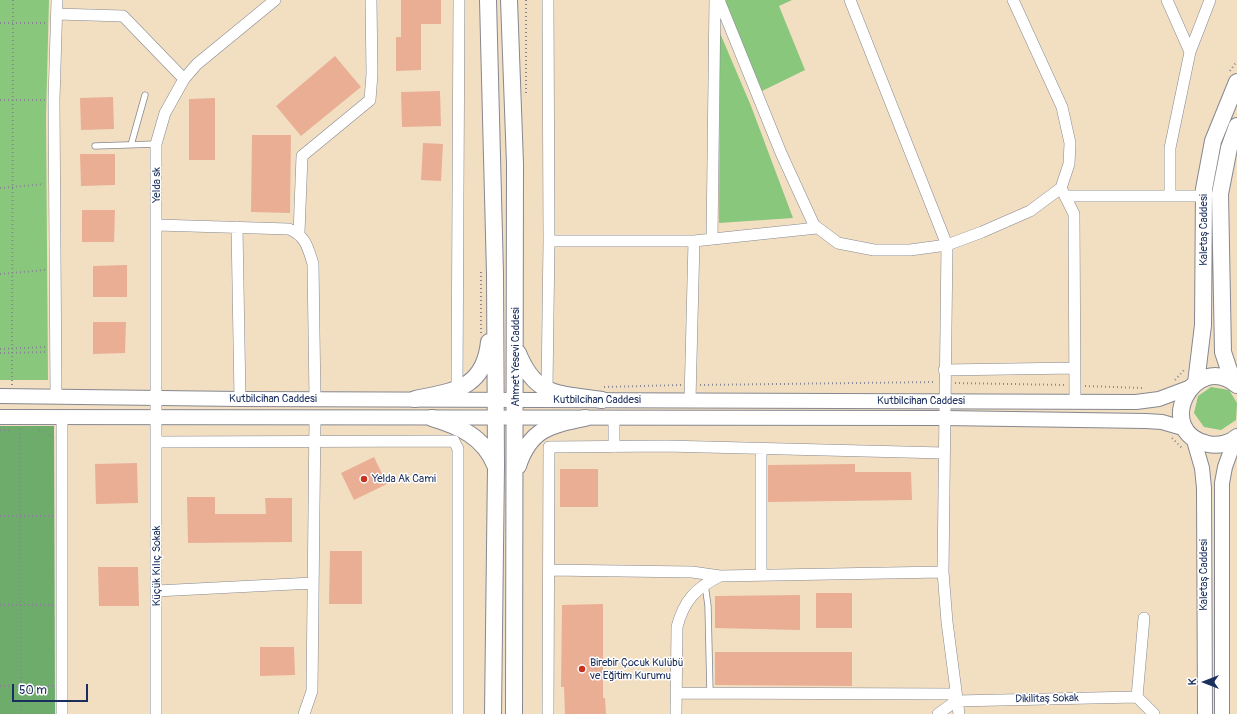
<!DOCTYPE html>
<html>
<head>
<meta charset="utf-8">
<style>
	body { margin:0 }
	#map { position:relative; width:1237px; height:714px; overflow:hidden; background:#f2dfc1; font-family:Pangolin,sans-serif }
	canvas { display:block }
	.north { position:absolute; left:1185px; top:662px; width:40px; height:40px; -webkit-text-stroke:3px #fff; paint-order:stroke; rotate:270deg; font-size:11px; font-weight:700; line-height:16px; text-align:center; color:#1b2f5e }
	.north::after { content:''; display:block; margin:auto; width:14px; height:18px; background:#1b2f5e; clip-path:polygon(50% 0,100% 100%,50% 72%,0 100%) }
	.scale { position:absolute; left:12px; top:684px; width:76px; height:18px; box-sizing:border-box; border:2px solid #1b2f5e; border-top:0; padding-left:5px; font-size:12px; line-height:14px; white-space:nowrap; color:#1b2f5e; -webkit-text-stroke:3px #fff; paint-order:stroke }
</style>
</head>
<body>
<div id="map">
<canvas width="1237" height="714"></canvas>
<div class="north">K</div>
<div class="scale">50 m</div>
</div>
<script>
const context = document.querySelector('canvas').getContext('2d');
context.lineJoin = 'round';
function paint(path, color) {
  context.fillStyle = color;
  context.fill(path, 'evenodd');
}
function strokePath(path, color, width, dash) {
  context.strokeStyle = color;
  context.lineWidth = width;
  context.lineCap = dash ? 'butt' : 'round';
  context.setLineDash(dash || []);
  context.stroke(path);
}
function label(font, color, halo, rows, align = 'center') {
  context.font = font + ' Pangolin,sans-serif';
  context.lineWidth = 3;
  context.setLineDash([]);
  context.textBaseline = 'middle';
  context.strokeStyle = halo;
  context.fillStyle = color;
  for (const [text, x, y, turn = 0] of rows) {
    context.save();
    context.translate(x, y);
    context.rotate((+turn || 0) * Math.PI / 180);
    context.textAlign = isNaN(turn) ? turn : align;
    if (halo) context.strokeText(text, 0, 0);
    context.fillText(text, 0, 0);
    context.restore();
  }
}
const green = new Path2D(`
	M 0,0 L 49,0 L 46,117 L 48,380 L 0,380 Z
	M 726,0 L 792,0 L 779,6 L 805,70 L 762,91 L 726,4 Z
	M 720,33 L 751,106 L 793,218 L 719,223 Z
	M 1211,387 L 1229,390 L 1237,403 L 1236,420 L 1221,430 L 1204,427 L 1194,413 L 1198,396 Z`);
const forest = new Path2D(`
	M 0,426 L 54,426 L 55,714 L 0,714 Z`);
const building = new Path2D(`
	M 401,0 L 441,0 L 441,24 L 421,24 L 421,70 L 396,71 L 396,37 L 401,37 Z
	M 335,56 L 361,87 L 301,136 L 276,106 Z
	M 440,91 L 441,126 L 402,127 L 401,92 Z
	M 113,97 L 114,129 L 81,130 L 80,98 Z
	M 215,98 L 215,160 L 189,160 L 189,99 Z
	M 252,135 L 291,135 L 290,213 L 251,212 Z
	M 423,143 L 443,144 L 441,181 L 421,180 Z
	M 80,154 L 115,154 L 115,185 L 81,186 Z
	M 82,210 L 115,210 L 114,242 L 82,242 Z
	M 127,265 L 127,297 L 93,297 L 93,266 Z
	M 93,322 L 126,322 L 125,353 L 93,354 Z
	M 374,457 L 387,484 L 354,500 L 341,473 Z
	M 137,463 L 138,503 L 96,504 L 95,464 Z
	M 855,464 L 855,472 L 911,472 L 912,500 L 768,502 L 768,465 Z
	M 560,469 L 598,469 L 598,507 L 560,507 Z
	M 187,497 L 215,497 L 215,514 L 266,514 L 265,498 L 292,498 L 292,542 L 188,543 Z
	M 330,551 L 362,551 L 362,604 L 329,604 Z
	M 98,567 L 138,567 L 139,606 L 99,606 Z
	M 816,593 L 852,593 L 852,628 L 816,628 Z
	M 800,595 L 800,630 L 715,628 L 715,596 Z
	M 603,604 L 603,698 L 605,698 L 606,714 L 565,714 L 564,687 L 561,687 L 562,605 Z
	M 260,647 L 294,647 L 295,675 L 260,676 Z
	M 715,652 L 852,652 L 852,686 L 715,685 Z`);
const path = new Path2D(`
	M 526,0 L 526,93
	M 0,23 L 47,23
	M 1230,71 L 1237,61
	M 0,100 L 45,100
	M 0,188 L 44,184
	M 0,274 L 45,270
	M 481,333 L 481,269
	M 0,349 L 45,347 L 45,345
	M 0,353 L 47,352
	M 1175,380 L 1184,370
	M 955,383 L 1065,385
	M 12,385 L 13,0
	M 700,385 L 935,382
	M 1085,386 L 1143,388
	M 604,387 L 681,385
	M 20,429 L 21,714
	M 0,430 L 9,430
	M 39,430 L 46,431 L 51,437
	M 1172,438 L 1183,449
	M 0,516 L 53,516
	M 0,605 L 53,605
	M 0,686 L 53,686`);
const service = new Path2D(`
	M 131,145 L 145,95
	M 95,146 L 156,144
	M 705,584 L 708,606 L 710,693`);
const minor = new Path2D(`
	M 719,0 L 781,153 L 814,225 L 838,243 L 874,250 L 910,250 L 947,245 L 982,232 L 1030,211 L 1061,188 L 1069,164 L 1070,143 L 1062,107 L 1013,0
	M 850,0 L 947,245 L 943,572 L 947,622 L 959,714
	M 1167,0 L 1190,52
	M 57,14 L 123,16 L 184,79
	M 1061,188 L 1074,214 L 1075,401
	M 1065,196 L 1204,196
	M 1170,196 L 1170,148 L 1190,52 L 1210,0
	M 157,225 L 289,229 C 306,236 308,248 313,264 L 315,399
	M 237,227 L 240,399
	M 299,233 L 302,156 L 370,100 L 372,74 L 371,0
	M 712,239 L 715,0
	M 549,241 L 694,241 L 817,228
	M 944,370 L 1075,368
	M 547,389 L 549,241 L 548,0
	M 457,390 L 459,0
	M 56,396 L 54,100 L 57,0
	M 690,400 L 694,241
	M 62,417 L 62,714
	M 614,418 L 614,447
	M 157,442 L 454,441 L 458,449 L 458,714
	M 761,449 L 761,575
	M 549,570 L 692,572 L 720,576 L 943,572
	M 156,591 L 313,583
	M 1144,618 L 1137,697 L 1154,714
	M 676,693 L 955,694
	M 956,701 L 1137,697
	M 156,714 L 156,144 L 165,113 L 184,79 L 197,64 L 275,0
	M 304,714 L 312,691 L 315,418
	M 548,714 L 549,447 L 666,446 L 944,453
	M 676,714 L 677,627 C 684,600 696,588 720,576
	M 938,714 L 956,701`);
const tertiary = new Path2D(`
	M 0,396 L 240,399 L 1136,402 L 1159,399 L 1191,387
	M 0,417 L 944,418 L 1146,421 L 1162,422 L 1186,429
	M 1193,437 L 1202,468 L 1204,488 L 1205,714
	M 1222,714 L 1222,483 L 1225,467 L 1235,439`);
const secondary = new Path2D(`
	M 488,0 L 495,274 L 496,466 L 493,714
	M 509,0 L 515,164 L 514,714
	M 518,353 C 536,398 559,393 602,400
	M 1233,382 L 1223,352 L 1220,194 L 1229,148 L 1237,126
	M 1196,383 L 1203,325 L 1204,189 L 1213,141 L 1237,82
	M 1237,385 C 1194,349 1152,432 1208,444 C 1218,446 1230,444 1237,437
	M 415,399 C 454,391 484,389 489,342
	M 432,418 C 459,426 484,437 495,465
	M 518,466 C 530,429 550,425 585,418`);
const markers = [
	[364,479,4,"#c8321e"],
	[582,669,4,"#c8321e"]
];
const streetNames = [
	["Yelda sk",157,185,-90],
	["Kaletaş Caddesi",1204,230,-90],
	["Ahmet Yesevi Caddesi",516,357,-90],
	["Kutbilcihan Caddesi",273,399],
	["Kutbilcihan Caddesi",597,400],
	["Kutbilcihan Caddesi",921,401],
	["Küçük Kılıç Sokak",157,566,-90],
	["Kaletaş Caddesi",1204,575,-90],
	["Dikilitaş Sokak",1047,699,-1]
];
const poiNames = [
	["Yelda Ak Cami",372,479],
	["Birebir Çocuk Kulübü",590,663],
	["ve Eğitim Kurumu",590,676]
];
paint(green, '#89c77d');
paint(forest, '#6eac6c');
paint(building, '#eaae95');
strokePath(service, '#868790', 7);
strokePath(minor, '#868790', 12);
strokePath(tertiary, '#868790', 16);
strokePath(secondary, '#868790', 18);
strokePath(path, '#868790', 2, [1, 3]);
strokePath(service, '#fff', 5.5);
strokePath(minor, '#fff', 11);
strokePath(tertiary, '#fff', 14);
strokePath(secondary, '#fff', 16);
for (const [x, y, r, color] of markers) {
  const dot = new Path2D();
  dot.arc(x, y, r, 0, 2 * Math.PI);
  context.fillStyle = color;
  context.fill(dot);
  strokePath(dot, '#fff', 1.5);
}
label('11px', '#1b2f5e', '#fff', streetNames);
label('11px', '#1b2f5e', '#fff', poiNames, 'left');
</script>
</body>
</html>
